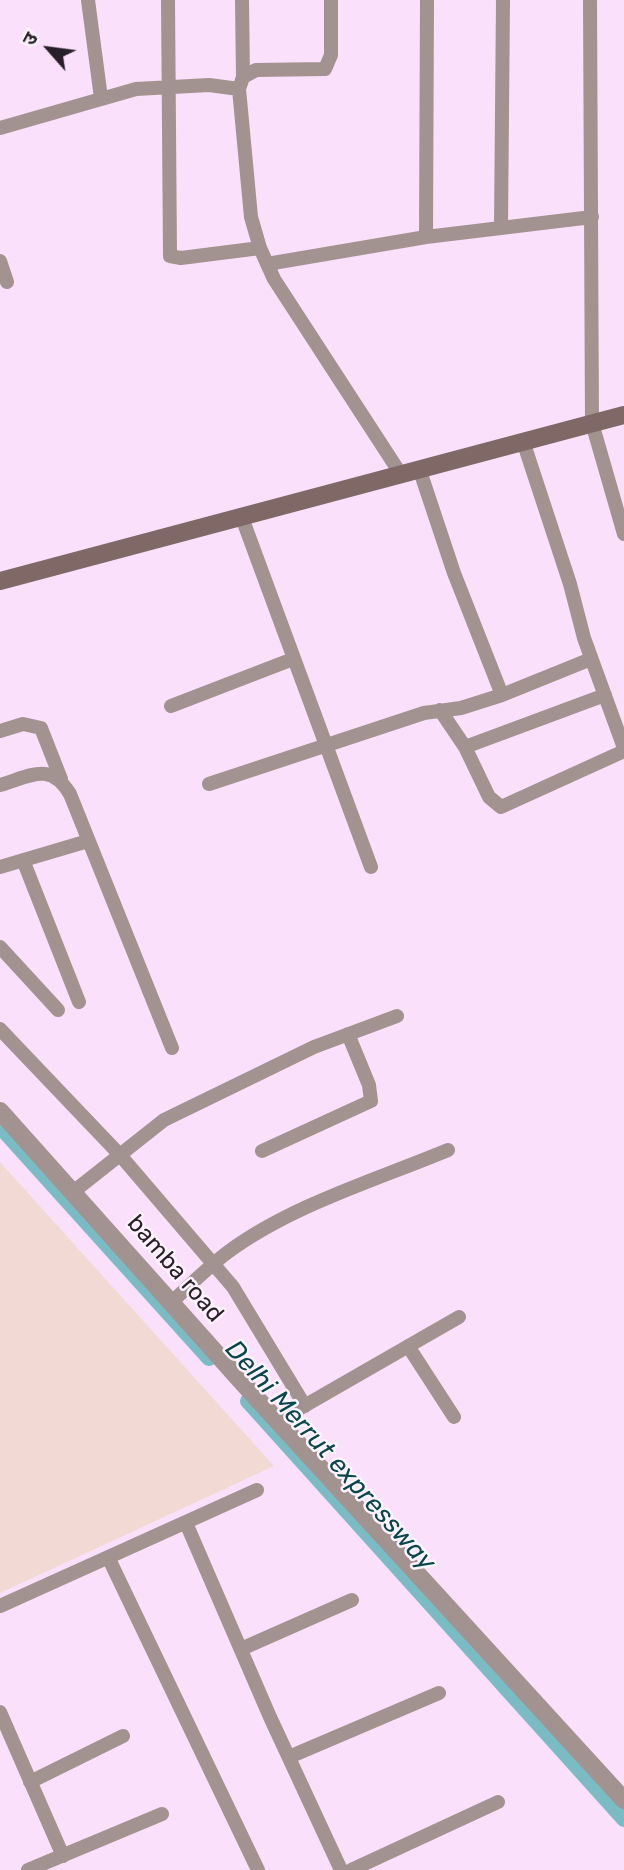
<!DOCTYPE html>
<html>
<head>
<meta charset="utf-8">
<style>
	body { margin:0 }
	#map { position:relative; width:624px; height:1870px; overflow:hidden; background:#fae0fa; font-family:Rubik,"Noto Sans Devanagari",sans-serif }
	canvas { display:block }
	.north { position:absolute; left:14px; top:14px; width:70px; height:70px; -webkit-text-stroke:5px #fdf3fd; paint-order:stroke; rotate:298deg; font-size:19px; font-weight:700; line-height:28px; text-align:center; color:#281f29 }
	.north::after { content:''; display:block; margin:auto; width:24px; height:32px; background:#281f29; clip-path:polygon(50% 0,100% 100%,50% 72%,0 100%) }
</style>
</head>
<body>
<div id="map">
<canvas width="624" height="1870"></canvas>
<div class="north">उ</div>
</div>
<script>
const context = document.querySelector('canvas').getContext('2d');
context.lineJoin = 'round';
function paint(path, color) {
  context.fillStyle = color;
  context.fill(path, 'evenodd');
}
function strokePath(path, color, width, dash) {
  context.strokeStyle = color;
  context.lineWidth = width;
  context.lineCap = dash ? 'butt' : 'round';
  context.setLineDash(dash || []);
  context.stroke(path);
}
function label(font, color, halo, rows, align = 'center') {
  context.font = font + ' Rubik,sans-serif';
  context.lineWidth = 5;
  context.setLineDash([]);
  context.textBaseline = 'middle';
  context.strokeStyle = halo;
  context.fillStyle = color;
  for (const [text, x, y, turn = 0] of rows) {
    context.save();
    context.translate(x, y);
    context.rotate((+turn || 0) * Math.PI / 180);
    context.textAlign = isNaN(turn) ? turn : align;
    if (halo) context.strokeText(text, 0, 0);
    context.fillText(text, 0, 0);
    context.restore();
  }
}
const industrial = new Path2D(`
	M 0,1162 L 274,1466 L 0,1593 Z`);
const canal = new Path2D(`
	M 0,1126 L 209,1358
	M 248,1401 L 624,1819`);
const minor = new Path2D(`
	M 88,0 L 101,98
	M 168,0 L 170,256 L 181,258 L 260,248
	M 242,0 L 243,77
	M 590,0 L 592,423 L 624,534
	M 239,89 L 243,77 L 256,70 L 325,69 L 331,55 L 331,0
	M 0,128 L 136,89 L 209,85 L 239,89 L 251,217 L 260,248 L 274,279 L 400,473
	M 501,227 L 503,0
	M 426,237 L 427,0
	M 0,261 L 7,282
	M 267,264 L 426,237 L 592,217
	M 523,441 L 570,584 L 584,638 L 624,748
	M 419,468 L 454,573 L 502,695
	M 241,515 L 371,867
	M 171,706 L 293,659
	M 440,710 L 465,747 L 489,797 L 501,807 L 624,751
	M 0,731 L 23,724 L 41,728 L 61,779
	M 465,747 L 605,695
	M 209,784 L 424,713 L 461,708 L 502,695 L 591,659
	M 0,785 C 31,776 50,761 70,794 L 172,1048
	M 23,860 L 79,1002
	M 0,867 L 88,841
	M 0,947 L 58,1010
	M 0,1029 L 120,1155 L 233,1287 L 305,1406
	M 262,1151 L 371,1101 L 369,1085 L 348,1034
	M 73,1192 L 164,1120 L 314,1047 L 397,1016
	M 172,1302 C 190,1285 208,1267 228,1252 C 292,1205 376,1180 448,1150
	M 408,1346 L 454,1417
	M 278,1421 L 459,1317
	M 186,1523 L 270,1717 L 341,1870
	M 109,1559 L 258,1870
	M 0,1606 L 257,1490
	M 241,1649 L 352,1600
	M 0,1712 L 63,1856
	M 289,1757 L 439,1693
	M 30,1782 L 123,1736
	M 28,1870 L 162,1814
	M 351,1870 L 498,1802`);
const tertiary = new Path2D(`
	M 0,1111 L 241,1381 L 624,1800`);
const secondary = new Path2D(`
	M 0,581 L 624,415`);
const streetNames = [
	["bamba road",175,1269,49]
];
const waterNames = [
	["Delhi Merrut expressway",330,1456,48]
];
paint(industrial, '#f3d9d4');
strokePath(canal, '#7bbbc3', 16);
strokePath(minor, '#a29290', 14);
strokePath(tertiary, '#a29290', 18);
strokePath(secondary, '#7f6866', 18);
label('24px', '#281f29', '#fdf3fd', streetNames);
label('italic 26px', '#0a464d', '#fdf3fd', waterNames);
</script>
</body>
</html>
